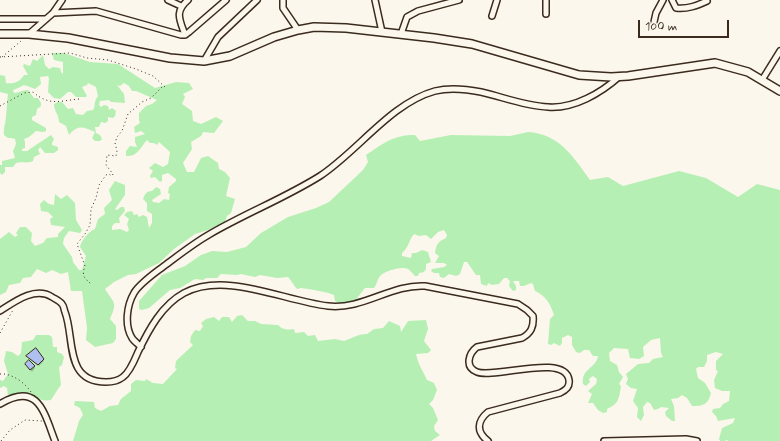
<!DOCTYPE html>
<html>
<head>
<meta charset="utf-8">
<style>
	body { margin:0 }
	#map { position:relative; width:780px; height:441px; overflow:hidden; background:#fbf7ec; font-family:Mynerve,sans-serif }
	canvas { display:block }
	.scale { position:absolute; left:638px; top:20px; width:91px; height:18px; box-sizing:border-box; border:2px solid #3b2a1e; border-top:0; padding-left:5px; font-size:12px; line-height:14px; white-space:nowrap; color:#3b2a1e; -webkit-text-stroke:3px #fbf7ec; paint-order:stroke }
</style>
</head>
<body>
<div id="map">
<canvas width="780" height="441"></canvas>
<div class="scale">100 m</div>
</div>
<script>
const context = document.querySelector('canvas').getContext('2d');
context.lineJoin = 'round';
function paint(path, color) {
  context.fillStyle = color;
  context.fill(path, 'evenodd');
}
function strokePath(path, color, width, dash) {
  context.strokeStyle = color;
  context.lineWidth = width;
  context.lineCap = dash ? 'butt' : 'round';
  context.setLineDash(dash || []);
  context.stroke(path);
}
const green = new Path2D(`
	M 52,53 L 64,53 L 90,62 L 118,64 L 155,88 L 176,82 L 189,83 L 193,89 L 183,94 L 185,97 L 182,104 L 192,111 L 193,121 L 201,124 L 216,117 L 223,121 L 214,133 L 203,132 L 201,136 L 191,142 L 192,149 L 183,163 L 187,172 L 194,172 L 201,158 L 208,156 L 218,163 L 219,169 L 225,172 L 230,178 L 226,196 L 235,199 L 231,213 L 227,216 L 225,222 L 208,230 L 195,234 L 174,249 L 159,263 L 136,274 L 128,275 L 114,282 L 105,289 C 114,304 118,301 110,319 L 116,326 L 116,339 L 113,343 L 95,347 L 86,340 L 87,328 L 82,291 L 71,291 L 68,272 L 61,274 L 52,270 L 46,273 L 37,269 L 31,277 L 23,278 L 20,283 L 9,285 L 6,292 L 0,295 L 0,239 L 9,232 L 15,237 L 18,235 L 16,233 L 20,227 L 26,227 L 32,233 L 31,241 L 35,246 L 43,243 L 47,238 L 58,237 L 58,234 L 65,227 L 51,225 L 50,219 L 53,217 L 48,212 L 41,211 L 40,204 L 44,200 L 49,204 L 54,205 L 55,194 L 61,199 L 67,195 L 75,203 L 76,220 L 82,230 L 80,233 L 69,231 L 64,238 L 63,244 L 72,257 L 73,262 L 79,270 L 82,270 L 86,256 L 80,247 C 81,241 89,231 95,229 L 98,219 L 105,214 L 104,208 L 112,200 L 109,190 L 115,181 L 125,185 L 125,195 L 115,209 L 117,210 L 121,207 L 124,207 L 125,211 L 119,218 L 120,223 L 115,223 L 112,226 L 112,230 L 120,229 L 127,232 L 129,230 L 127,224 L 129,219 L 124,215 L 127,212 L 132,211 L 134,215 L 137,214 L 139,217 L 143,215 L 147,217 L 149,228 L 152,223 L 152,214 L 147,211 L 147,203 L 143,199 C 145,194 146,191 152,191 L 156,187 L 160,189 L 161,194 L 152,200 L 153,202 L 159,203 L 164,199 L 169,200 L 170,194 L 168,193 L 169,187 L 176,181 L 176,179 L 168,173 L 162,175 L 162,181 L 160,182 L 155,177 L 151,178 L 150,176 L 153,171 L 149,168 L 155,163 L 163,167 L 168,164 L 170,152 L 159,142 L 157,145 L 154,143 L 150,143 L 147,140 C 140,148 137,157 126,156 L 126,151 L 130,146 L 137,147 L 135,142 L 135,137 L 145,134 L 141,131 L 135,133 L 134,127 L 140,123 L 139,120 L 139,113 L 146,106 L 152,104 L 157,100 L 136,91 L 132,91 L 129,86 L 124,83 L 120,86 L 117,85 L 124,94 L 125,103 L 111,102 L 109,100 L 100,101 L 99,105 L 101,107 L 104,105 L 108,106 L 109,110 L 112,108 L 116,111 L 115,116 L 113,118 L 108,117 L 108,121 L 105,123 L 101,122 L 99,127 L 95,127 L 96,133 L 100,135 L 102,139 L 100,141 L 95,141 L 92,138 L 95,132 C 83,127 78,124 69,135 L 66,126 L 59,122 C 59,115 54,111 54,104 L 58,102 L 62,102 L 68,109 L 73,108 L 76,114 L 83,115 L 87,111 L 93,110 C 96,106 93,102 98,96 L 96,87 L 88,83 L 87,85 L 82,87 L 87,96 L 86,97 L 76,97 L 71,92 L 68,92 L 60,99 L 54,98 L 48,92 L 49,78 L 48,76 L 40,77 L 41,84 L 35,89 C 19,83 28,85 13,90 L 14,93 C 19,93 22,90 28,90 L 34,98 L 38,98 L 41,103 L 41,106 L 37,109 L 36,115 L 32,117 L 32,120 L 46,128 L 46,131 L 43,132 L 36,131 L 29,137 L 24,139 L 25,142 L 25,148 L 22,149 L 22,151 L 27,151 L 51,135 L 54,139 L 52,143 L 52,145 L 58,147 L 58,150 L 54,153 L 45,153 L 40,147 L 38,150 L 40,154 L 34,157 L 33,161 C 27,164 22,161 16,163 L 13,167 L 5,167 L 5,172 L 2,175 L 0,173 L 0,165 L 2,165 L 2,161 L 15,158 L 13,151 L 16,144 L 15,139 L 11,138 L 8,138 L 4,135 C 3,128 6,122 6,116 C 7,108 7,101 8,94 L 0,92 L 0,75 L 5,76 L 6,83 C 14,84 20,82 24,75 L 28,75 L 23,66 L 24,64 L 30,66 L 33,59 L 37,61 L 43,55 L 45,65 L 49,69 L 53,67 L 60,68 L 61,72 L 63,74 L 63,62 L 54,60 Z
	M 528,132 C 559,134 573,156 590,180 L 608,177 L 623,186 L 679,171 L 706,178 L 738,197 L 757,184 L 780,190 L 780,441 L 729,441 L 726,440 L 725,441 L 720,441 L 719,439 L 722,428 L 733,423 L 735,418 L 718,421 L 716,416 L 712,412 L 713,409 L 720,408 L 723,404 L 729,401 L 730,391 L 722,391 L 715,388 L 714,380 L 718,371 L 716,370 L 716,361 L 723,354 L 716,352 L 707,355 L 707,361 L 704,367 L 698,367 L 696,369 L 698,378 L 705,383 L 711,393 C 708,405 703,406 692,406 L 687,398 L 682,395 L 678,398 L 671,399 L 674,406 L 675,421 L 672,421 L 666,416 L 665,412 L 669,408 L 661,407 L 658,409 L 654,410 L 650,403 L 647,402 L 643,407 L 644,415 L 641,421 L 637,417 L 638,408 L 633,401 L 637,389 L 631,388 L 626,384 L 628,379 L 626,374 L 638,364 L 649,363 L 653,359 L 663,357 L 661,353 L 660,338 L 651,340 L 643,347 L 644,356 L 639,359 L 630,358 L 628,349 L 614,348 L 609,353 L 610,361 L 617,365 L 619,372 L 623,377 L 619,384 L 621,386 C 619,398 619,404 607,409 L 607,412 L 603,413 L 598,410 L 593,403 L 588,403 L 592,394 L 588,391 L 596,384 L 597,379 L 593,376 L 589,379 L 590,382 L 586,386 L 583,384 C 581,368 596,369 598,356 L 593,356 L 589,350 L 584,350 L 580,353 L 576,352 L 572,345 L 572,337 L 568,335 L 562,338 L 562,343 L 560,346 L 554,343 L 551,345 L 548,344 L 550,319 L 554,315 C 550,303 546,296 535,291 L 533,284 L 531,283 L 524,286 L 520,286 L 519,281 L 513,281 L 516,286 L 516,290 L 513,291 L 509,286 L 510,281 L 507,278 L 504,278 L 499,284 L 492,285 L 488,283 L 487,286 L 481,284 L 480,275 L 476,275 L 467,262 L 464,262 L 460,274 L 456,276 L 449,274 L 444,278 L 440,277 L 439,273 L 434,273 L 431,271 L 432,269 L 444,267 L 447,265 L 444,263 L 435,263 L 439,256 L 435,253 C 436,244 439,241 446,238 L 447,235 L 444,230 L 438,232 L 431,239 L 426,235 L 419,236 L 414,234 C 408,241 410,246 402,253 L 402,256 L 411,258 L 412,253 L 416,253 L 422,250 L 428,252 L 431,262 L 426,264 L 426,269 L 424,272 L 419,273 L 418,276 L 415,276 C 413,274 410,270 408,269 C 401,266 385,271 380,276 C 377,280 377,284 374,288 L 365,288 L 354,302 L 339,303 L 335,301 L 334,295 C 328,292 308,289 301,288 L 297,289 C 293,285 292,281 288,277 L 277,278 L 260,275 L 255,277 L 241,274 L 237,275 L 221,274 L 217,278 L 206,278 L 203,280 L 195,279 L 180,288 L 170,290 L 149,308 L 142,310 L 139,309 L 139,301 L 162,275 L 185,266 L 201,255 L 212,251 L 227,252 L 246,247 L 261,233 L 288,217 L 316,208 L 329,202 L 363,170 L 368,162 L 366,155 C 384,143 393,135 415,135 L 420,141 L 451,135 L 510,136 Z
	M 242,315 L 248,321 L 255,321 L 261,324 L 278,325 C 283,330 287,330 294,329 L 295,333 L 304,332 L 308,336 L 315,335 L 318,341 L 335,339 L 344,341 C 353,338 357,334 367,334 L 374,329 L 383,328 L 389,321 L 400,326 L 401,332 L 408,321 L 426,320 L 428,329 L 424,341 L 431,350 L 428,353 L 416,354 C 418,364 423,371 427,380 L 434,383 L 437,390 L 433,400 L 429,404 L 433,408 L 438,420 L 434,426 L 435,431 L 440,435 L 431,441 L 73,441 L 79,421 L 83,415 L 80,408 L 74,405 L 75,401 L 94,402 L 95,408 L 101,411 L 110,406 L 118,405 L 121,399 L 131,391 L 131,384 L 136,380 L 145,381 L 146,379 L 153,383 L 163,384 L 177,369 L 175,368 L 176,361 L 193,345 L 190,342 L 191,336 L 195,330 L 200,331 L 203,326 L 201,323 L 206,319 L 214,317 L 219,321 L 222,317 L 229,317 L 232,322 L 237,316 Z
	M 36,335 L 49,335 L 52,337 L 53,347 L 57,347 L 57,352 L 62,354 L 64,357 L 62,365 L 59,367 L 61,385 L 58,389 L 51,400 C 40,402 37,397 27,394 C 21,393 14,396 8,395 L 7,388 L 4,386 L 0,388 L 0,380 L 3,381 L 8,374 L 4,361 L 6,351 L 12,352 L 18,356 L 21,353 L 22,342 L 33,340 Z`);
const shadow = new Path2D(`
	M 27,356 L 43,359 L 44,361 L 39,366 Z
	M 26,365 L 34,366 L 35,368 L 32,372 Z`);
const building = new Path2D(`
	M 36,348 L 44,359 L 38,365 L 26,356 Z
	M 29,360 L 35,366 L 30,370 L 25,364 Z`);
const path = new Path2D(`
	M 0,57 L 70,53 L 87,58 L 108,60 L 136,69 L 153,76 L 165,87 L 162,87 L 151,98 L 142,102 L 128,114 L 122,131 L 117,137 L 115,143 L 117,151 L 116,156 L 107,155 L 106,165 L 113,174 L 112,176 L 109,174 L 106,175 L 99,185 L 96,198 L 91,209 L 90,225 L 85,234 L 77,244 L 85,266 C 81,277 85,278 92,285
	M 2,57 L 21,41
	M 0,106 L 24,93 L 33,92 C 49,106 59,101 79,99
	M 0,333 L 13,310
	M 0,374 C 12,373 25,383 31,392
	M 1,441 L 10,430 L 25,420 L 42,421`);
const street = new Path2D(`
	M 168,0 L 181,6
	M 283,0 L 283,8 L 298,30
	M 375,0 L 382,32
	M 546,0 L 546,14
	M 672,0 L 676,8 C 688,9 696,6 707,1
	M 53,13 L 96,11 L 181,35 L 185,35 L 189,32 L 226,0
	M 492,16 L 497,0
	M 0,19 L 46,19
	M 654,22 L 656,13 L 663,0
	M 29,34 L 53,13 L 62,0
	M 401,34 L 407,17 L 418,11 L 459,0
	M 185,35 C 180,20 174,12 188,0
	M 204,61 L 218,37 L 257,0
	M 762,80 L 780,51
	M 0,311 C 14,302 35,286 52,297 C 55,299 60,301 62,304 C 64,306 64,310 65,312 C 75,338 64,382 106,382 C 112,382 118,381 123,377 C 130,372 135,359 138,352 C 149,329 162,305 184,293 C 226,271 284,301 328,306 C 363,310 391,284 425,286 L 518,304 L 527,310 L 533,316 C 534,327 531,333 522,338 L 477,347 C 469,353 464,367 477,372 C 495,379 565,353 569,380 C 570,387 566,390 560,393 L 488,412 C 477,421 476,432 488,441
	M 141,347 C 138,344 134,341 132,338 C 124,325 127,305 134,293 C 140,283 155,273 164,266 C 179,255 194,243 210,234 C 246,213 285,198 320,176 C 358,151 391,103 435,91 C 451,87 466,89 481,92 C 503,97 525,106 548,107 C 574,109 601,93 620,76
	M 0,404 C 38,381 44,412 55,441
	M 604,441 L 686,439 L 697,441`);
const secondary = new Path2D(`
	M 0,34 L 29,34 L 68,38 L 170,58 L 204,61 L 230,56 L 274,37 L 298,30 L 314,27 L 346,28 L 434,38 L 472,44 L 579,75 L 611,77 L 628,76 L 715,63 L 748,72 L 780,91`);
paint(green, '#b6efb3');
paint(shadow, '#0003');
paint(building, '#afc0f0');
strokePath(building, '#3b2a1e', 1);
strokePath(street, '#3b2a1e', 8);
strokePath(secondary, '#3b2a1e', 10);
strokePath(path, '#3b2a1e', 1, [1, 3]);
strokePath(street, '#fbf7ec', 5);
strokePath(secondary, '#fbf7ec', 7);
</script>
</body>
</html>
